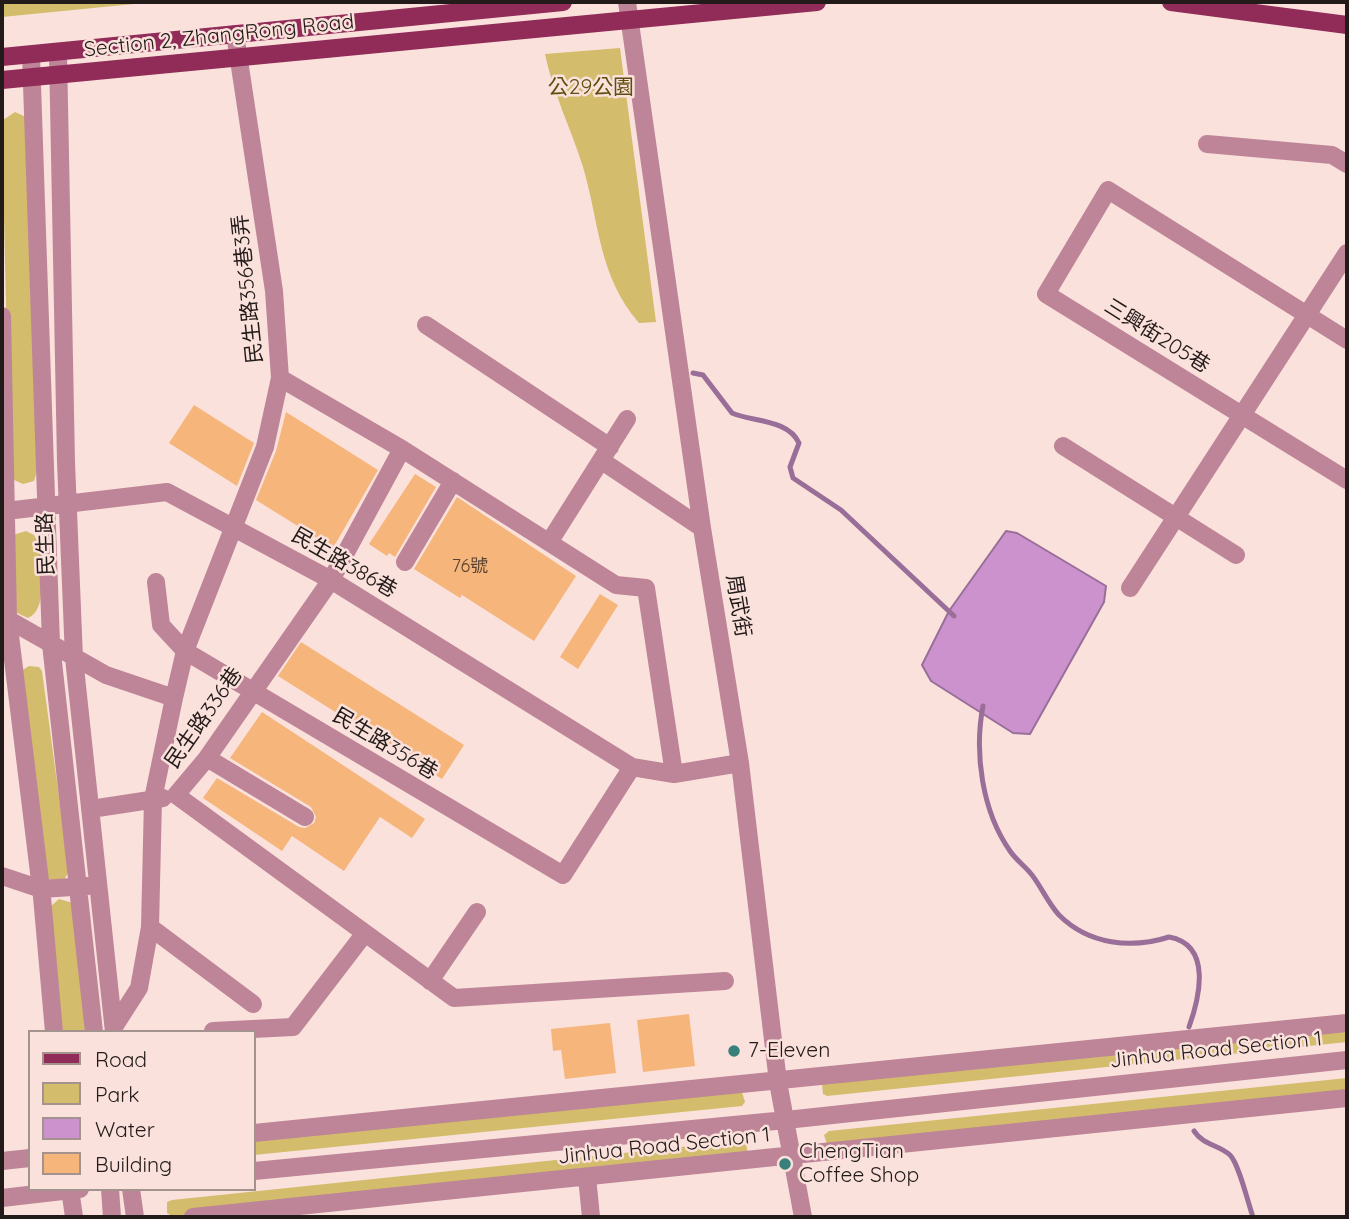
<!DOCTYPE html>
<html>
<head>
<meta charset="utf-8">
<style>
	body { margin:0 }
	#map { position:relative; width:1349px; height:1219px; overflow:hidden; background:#fae1dc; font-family:Quicksand,sans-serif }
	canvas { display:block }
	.frame { position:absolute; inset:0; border:4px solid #231b19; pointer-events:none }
	.legend { position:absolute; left:28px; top:1030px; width:228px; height:161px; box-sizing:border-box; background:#fae1dc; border:2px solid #a4928e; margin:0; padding:9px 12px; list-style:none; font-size:21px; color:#231b19 }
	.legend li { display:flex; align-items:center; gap:14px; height:35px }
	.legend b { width:35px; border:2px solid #a4928e }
</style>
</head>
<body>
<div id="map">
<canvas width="1349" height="1219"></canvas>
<div class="frame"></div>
<ul class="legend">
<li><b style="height:9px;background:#902c57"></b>Road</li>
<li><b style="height:19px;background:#d3bc6b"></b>Park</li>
<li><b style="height:19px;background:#cc92ce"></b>Water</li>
<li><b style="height:19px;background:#f6b57b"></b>Building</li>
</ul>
</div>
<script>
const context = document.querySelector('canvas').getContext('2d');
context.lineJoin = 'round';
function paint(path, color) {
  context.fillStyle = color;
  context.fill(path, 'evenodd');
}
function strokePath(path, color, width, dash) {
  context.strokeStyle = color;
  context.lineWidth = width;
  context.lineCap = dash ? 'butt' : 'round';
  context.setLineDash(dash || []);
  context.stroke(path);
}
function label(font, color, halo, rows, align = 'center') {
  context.font = font + ' Quicksand,"Noto Sans TC",sans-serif';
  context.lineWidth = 5;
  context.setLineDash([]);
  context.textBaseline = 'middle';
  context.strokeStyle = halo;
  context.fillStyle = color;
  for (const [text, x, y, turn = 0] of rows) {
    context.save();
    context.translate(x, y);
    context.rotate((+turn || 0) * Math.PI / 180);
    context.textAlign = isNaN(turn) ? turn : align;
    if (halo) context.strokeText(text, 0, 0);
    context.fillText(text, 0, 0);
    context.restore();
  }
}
const green = new Path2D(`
	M 2,2 L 154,2 L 2,17 Z
	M 620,48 L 656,322 L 639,323 C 598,275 600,225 583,167 C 571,129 553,93 545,54 Z
	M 15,112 L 26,117 L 37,471 L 34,481 L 23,484 L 12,479 L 10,474 L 2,135 L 3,120 Z
	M 26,531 L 34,535 L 38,542 C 39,562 50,609 28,618 L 15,612 L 13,535 Z
	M 29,666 L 39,667 L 42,671 L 69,871 L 64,880 L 54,882 L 44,876 L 21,671 Z
	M 59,899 L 73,903 L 87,1032 L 58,1032 L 49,908 Z
	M 1347,1028 L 1347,1042 L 827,1096 L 823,1094 L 822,1084 Z
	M 1347,1078 L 1347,1090 L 827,1144 L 824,1135 L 829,1131 Z
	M 742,1092 L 745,1102 L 742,1106 L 254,1155 L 254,1139 Z
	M 738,1141 L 746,1144 L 748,1153 L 744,1157 L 172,1216 L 167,1213 L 167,1202 L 172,1200 Z`);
const water = new Path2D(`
	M 1006,531 L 1017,533 L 1106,586 L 1104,602 L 1030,734 L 1013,733 L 931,681 L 922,665 L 949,611 Z`);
const stream = new Path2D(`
	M 693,373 L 703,375 L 732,413 C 752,422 788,419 799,443 L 790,467 L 793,478 L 841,510 L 954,616
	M 983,706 C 974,753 982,811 1010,851 C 1016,860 1025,866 1032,875 C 1042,888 1048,903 1059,915 C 1089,945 1132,949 1169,937 C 1213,945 1199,999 1189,1027
	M 1194,1131 C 1204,1146 1218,1144 1230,1155 C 1239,1164 1248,1203 1253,1217`);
const building = new Path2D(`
	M 194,405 L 254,443 L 237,486 L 169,443 Z
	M 286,412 L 378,470 L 333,548 L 256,500 L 276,451 Z
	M 415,474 L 436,487 L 395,557 L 389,553 L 387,556 L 369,544 Z
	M 457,497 L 576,576 L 534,641 L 462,595 L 460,598 L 414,569 Z
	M 600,594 L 618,605 L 578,669 L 560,657 Z
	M 301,642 L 464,745 L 442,779 L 278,676 Z
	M 262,712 L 425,819 L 412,838 L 380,817 L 344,871 L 292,836 L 282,851 L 203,798 L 217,778 L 299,827 L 305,828 L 314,823 L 316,817 L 311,807 L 230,758 Z
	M 689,1014 L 695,1066 L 643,1072 L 637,1020 Z
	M 610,1023 L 616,1073 L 565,1079 L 561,1050 L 553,1051 L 551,1029 Z`);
const minor = new Path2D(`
	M 627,2 L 702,528 L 740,763 L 778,1082 L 803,1217
	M 58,53 L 66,462 L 74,658 L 114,1032
	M 31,55 L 51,644 L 94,1032
	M 1207,144 L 1332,155 L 1347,164
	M 2,316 L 8,619 L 42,897 L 54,1032
	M 426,325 L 610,447
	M 1347,340 L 1108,190 L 1046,294 L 1347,480
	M 280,378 L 402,449 L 616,585 L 646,588 L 674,774
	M 1063,446 L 1236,555
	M 402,449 L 331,580 L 207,758 L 176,795 L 454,998 L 725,981
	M 602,461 L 702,528
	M 6,511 L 167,492 L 331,580 L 632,767 L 674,774 L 740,763
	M 550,541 L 627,419
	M 405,562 L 453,481
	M 156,582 L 161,625 L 185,651 L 563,875 L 632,767
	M 1130,588 L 1347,253
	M 2,616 L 106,675 L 174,698 L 185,651 L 265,447 L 280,378 L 274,291 L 235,34
	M 207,758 L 305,817
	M 91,809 L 163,798
	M 2,876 L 41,889 L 88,886
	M 150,927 L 253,1004
	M 430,981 L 477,912
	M 114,1027 L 139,988 L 150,927 L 153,799 L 174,698
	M 213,1031 L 293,1027 L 365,933
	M 254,1133 L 1347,1023
	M 2,1161 L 30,1158
	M 254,1171 L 786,1120 L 1347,1060
	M 587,1177 L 591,1217
	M 70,1189 L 74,1217
	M 110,1189 L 112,1217
	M 131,1189 L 135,1217
	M 2,1198 L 80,1189
	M 193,1217 L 1347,1098`);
const major = new Path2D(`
	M 1171,2 L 1347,25
	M 2,57 L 563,2
	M 2,80 L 817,2`);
const markers = [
	[734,1051,7,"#38807c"],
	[785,1164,7,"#38807c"]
];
const numberNames = [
	["76號",470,567]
];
const streetNames = [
	["Section 2, ZhangRong Road",219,36,-6],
	["民生路356巷3弄",248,289,-96],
	["三興街205巷",1157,336,32],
	["民生路",46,544,-92],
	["民生路386巷",344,563,30],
	["周武街",738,606,81],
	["民生路336巷",204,718,-55],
	["民生路356巷",385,744,31],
	["Jinhua Road Section 1",1216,1050,-6],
	["Jinhua Road Section 1",664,1146,-6]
];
const parkNames = [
	["公29公園",591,88]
];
const poiNames = [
	["7-Eleven",748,1051],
	["ChengTian",799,1152],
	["Coffee Shop",799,1176]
];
paint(green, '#d3bc6b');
paint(water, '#cc92ce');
strokePath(water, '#996e98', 2);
strokePath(stream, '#996e98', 5);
paint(building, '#f6b57b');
strokePath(minor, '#be8598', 18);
strokePath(major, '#902c57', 18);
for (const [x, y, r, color] of markers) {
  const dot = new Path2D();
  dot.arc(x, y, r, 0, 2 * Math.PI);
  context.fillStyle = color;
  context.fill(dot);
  strokePath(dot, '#fae1dc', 2.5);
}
label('18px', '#584232', null, numberNames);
label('21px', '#231b19', '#fae1dc', streetNames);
label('21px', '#5e4e0e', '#fae1dc', parkNames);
label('21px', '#231b19', '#fae1dc', poiNames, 'left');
</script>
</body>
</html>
